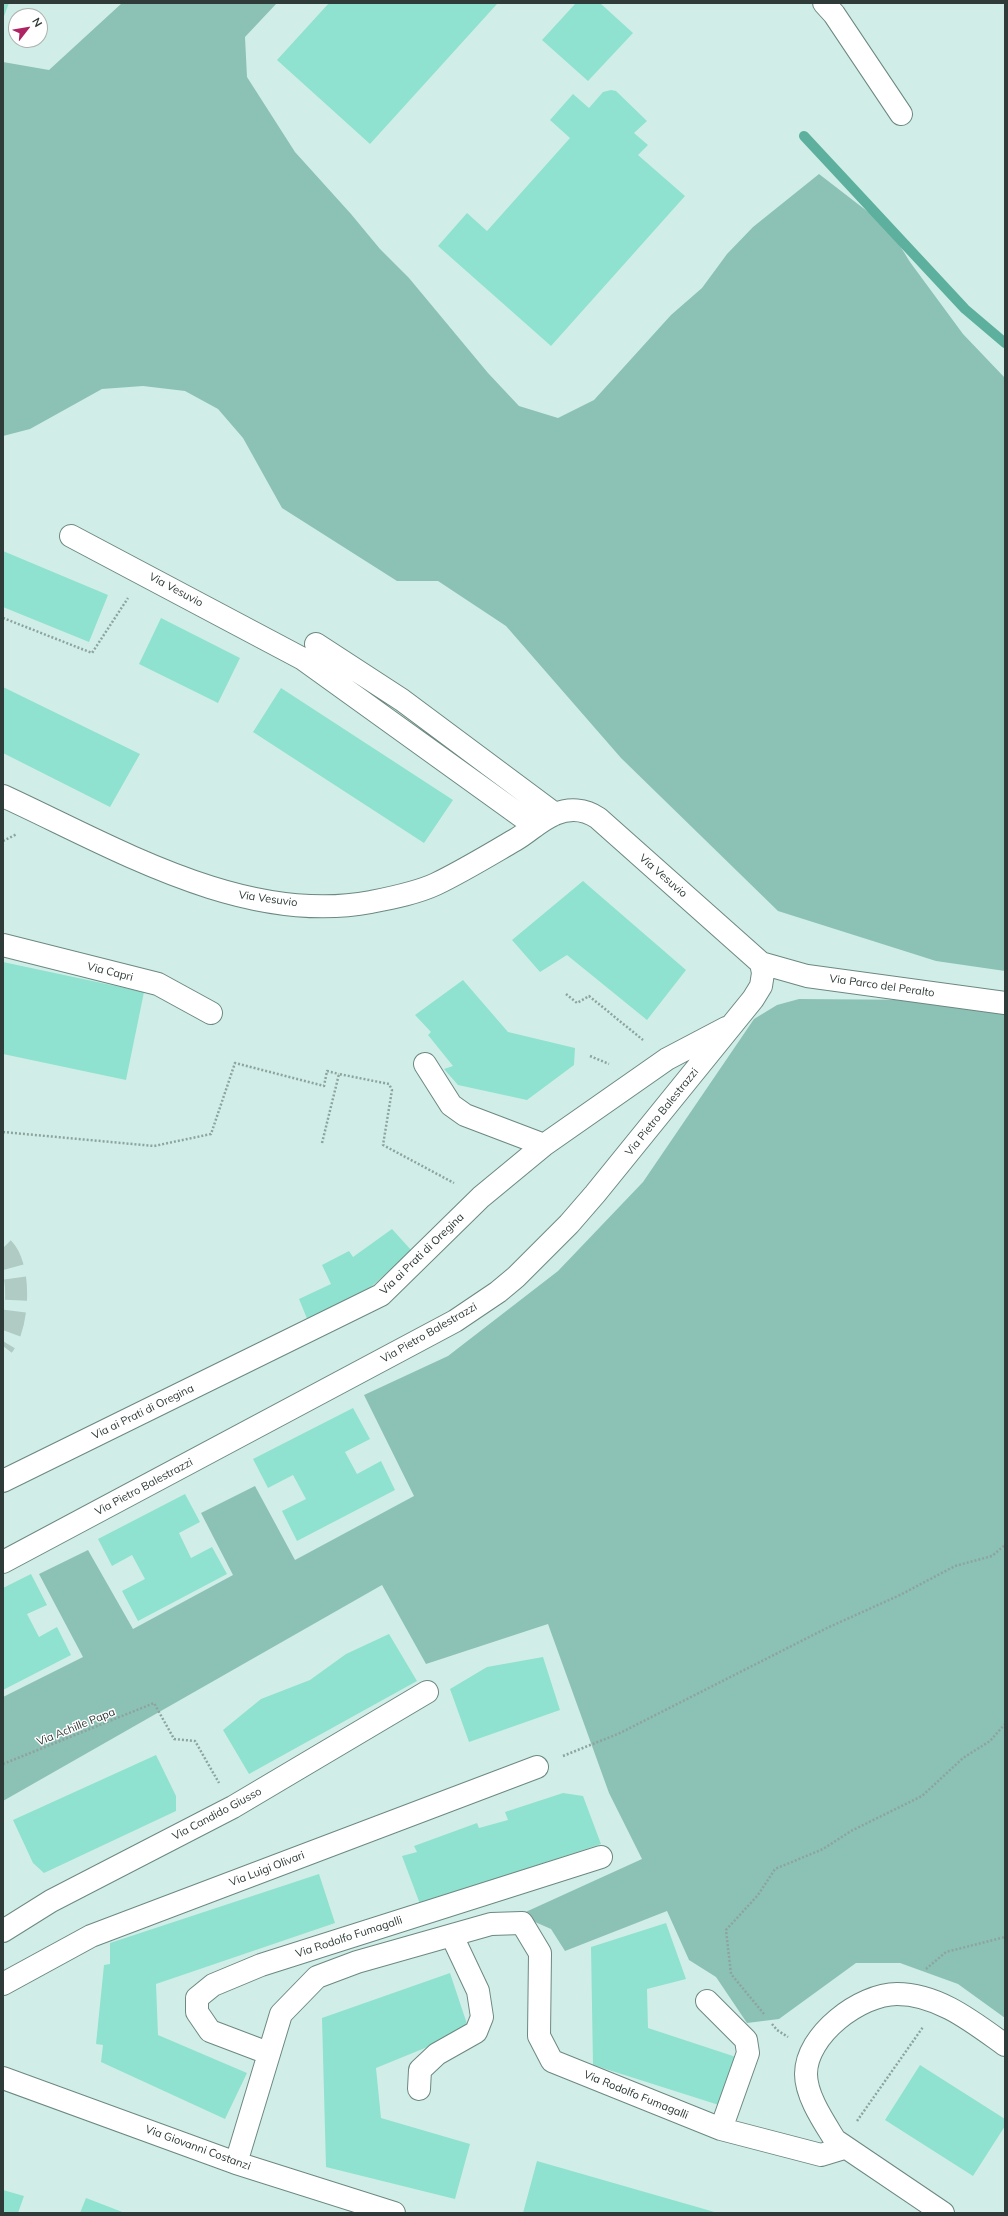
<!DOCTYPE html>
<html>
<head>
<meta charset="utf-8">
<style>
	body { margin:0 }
	#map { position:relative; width:1008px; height:2216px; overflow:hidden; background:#d0eee7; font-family:Mulish,sans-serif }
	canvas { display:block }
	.frame { position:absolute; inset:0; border:4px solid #2f3b38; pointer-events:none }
	.north { position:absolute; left:8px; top:8px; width:40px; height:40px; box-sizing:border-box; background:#fff; border:1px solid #acb1af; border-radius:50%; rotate:59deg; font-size:11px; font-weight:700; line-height:16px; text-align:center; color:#2f3b38 }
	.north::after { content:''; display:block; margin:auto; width:14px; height:18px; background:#ad2364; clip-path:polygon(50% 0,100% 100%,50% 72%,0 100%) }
</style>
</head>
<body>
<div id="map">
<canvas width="1008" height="2216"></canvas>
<div class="frame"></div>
<div class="north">N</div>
</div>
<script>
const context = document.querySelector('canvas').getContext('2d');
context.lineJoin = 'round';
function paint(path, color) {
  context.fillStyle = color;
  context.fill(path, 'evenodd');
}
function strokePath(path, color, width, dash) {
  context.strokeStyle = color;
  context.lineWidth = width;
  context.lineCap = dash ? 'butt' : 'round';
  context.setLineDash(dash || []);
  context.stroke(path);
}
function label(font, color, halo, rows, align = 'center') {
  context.font = font + ' Mulish,sans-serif';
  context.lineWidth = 3;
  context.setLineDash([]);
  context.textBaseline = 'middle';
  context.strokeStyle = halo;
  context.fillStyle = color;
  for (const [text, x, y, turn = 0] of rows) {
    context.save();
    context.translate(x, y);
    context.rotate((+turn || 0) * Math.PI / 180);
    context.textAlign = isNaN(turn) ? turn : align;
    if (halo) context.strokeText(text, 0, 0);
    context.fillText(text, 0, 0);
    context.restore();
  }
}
const green = new Path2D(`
	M 122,3 L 277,3 L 245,37 L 247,77 L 295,152 L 351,214 L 380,249 L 409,278 L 488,373 L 519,406 L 558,418 L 594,400 L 671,315 L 702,288 L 727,254 L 753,227 L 819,174 L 889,228 L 910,262 L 963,334 L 1005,378 L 1005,971 L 936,961 L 778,911 L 621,758 L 506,626 L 438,581 L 397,581 L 282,508 L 243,438 L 218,409 L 185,391 L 143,386 L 102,389 L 30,429 L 3,436 L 3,62 L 49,70 Z
	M 799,999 L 930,1000 L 1005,1011 L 1005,2018 L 958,1984 L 900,1963 L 856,1963 L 779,2019 L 747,2023 L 716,1977 L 689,1960 L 667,1911 L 565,1951 L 551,1929 L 519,1915 L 642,1859 L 609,1793 L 548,1624 L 426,1664 L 382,1585 L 3,1801 L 3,1697 L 83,1657 L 39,1574 L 88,1550 L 133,1629 L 233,1575 L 201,1513 L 255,1486 L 295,1560 L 414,1496 L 364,1395 L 448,1356 L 558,1271 L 643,1182 L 754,1019 L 777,1005 Z`);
const stream = new Path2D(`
	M 804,136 L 965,309 L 1005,343`);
const building = new Path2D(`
	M 3,3 L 9,3 L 3,19 Z
	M 329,3 L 496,3 L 497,4 L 370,144 L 277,60 Z
	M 573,3 L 600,3 L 633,33 L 588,81 L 542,40 L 575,4 Z
	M 611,90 L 616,91 L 647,121 L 634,133 L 648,145 L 638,155 L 685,196 L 551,346 L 438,246 L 467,213 L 487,231 L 570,138 L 550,120 L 573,94 L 589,108 L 603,92 Z
	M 3,551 L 108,595 L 89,642 L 3,607 Z
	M 161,618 L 240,658 L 218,703 L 139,664 Z
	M 3,687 L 140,754 L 110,807 L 3,753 Z
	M 281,688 L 453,800 L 424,843 L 253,732 Z
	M 583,881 L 686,970 L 647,1020 L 567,955 L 540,972 L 512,940 Z
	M 3,962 L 144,992 L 126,1080 L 3,1054 Z
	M 463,980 L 508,1032 L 575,1048 L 574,1065 L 527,1100 L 458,1085 L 444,1069 L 453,1066 L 428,1035 L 431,1032 L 415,1015 Z
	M 392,1229 L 412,1251 L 364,1293 L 308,1321 L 299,1299 L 331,1284 L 322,1265 L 349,1251 L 353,1257 Z
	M 353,1408 L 370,1439 L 345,1452 L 357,1474 L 381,1461 L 395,1490 L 297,1541 L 282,1511 L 306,1499 L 293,1475 L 268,1488 L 253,1459 Z
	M 185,1494 L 200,1522 L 179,1533 L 191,1558 L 212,1547 L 227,1574 L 138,1621 L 122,1591 L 145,1579 L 132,1555 L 112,1566 L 98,1539 Z
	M 31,1574 L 47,1605 L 27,1614 L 39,1637 L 57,1627 L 71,1655 L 3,1690 L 3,1588 Z
	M 389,1634 L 417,1681 L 249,1774 L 223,1730 L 261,1699 L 310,1680 L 346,1654 Z
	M 543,1657 L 560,1710 L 469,1742 L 450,1689 L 487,1667 Z
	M 156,1755 L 176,1796 L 176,1811 L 44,1873 L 33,1863 L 13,1820 Z
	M 563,1793 L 583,1796 L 601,1844 L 420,1904 L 402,1856 L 417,1852 L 414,1846 L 477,1823 L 479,1828 L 508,1820 L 505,1812 Z
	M 319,1874 L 335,1923 L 156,1984 L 158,2035 L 247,2073 L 225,2119 L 101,2062 L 103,2045 L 96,2044 L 104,1965 L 110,1964 L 110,1943 Z
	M 666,1923 L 686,1979 L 647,1989 L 648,2028 L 736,2057 L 722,2106 L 593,2065 L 591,1947 Z
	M 450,1973 L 469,2030 L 376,2068 L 381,2118 L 470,2144 L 455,2199 L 326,2167 L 322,2018 Z
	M 920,2065 L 1005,2119 L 1005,2126 L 973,2176 L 885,2120 Z
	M 537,2161 L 718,2213 L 523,2213 Z
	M 3,2190 L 24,2196 L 18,2213 L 3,2213 Z
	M 86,2198 L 125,2213 L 80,2213 Z`);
const minorTunnel = new Path2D(`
	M 3,1248 C 22,1267 19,1326 3,1346`);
const path = new Path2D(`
	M 3,618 L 92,653 L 128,598
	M 3,841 L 17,834
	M 566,994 L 577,1003 L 589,996 L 643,1040
	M 590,1056 L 609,1064
	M 3,1132 L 154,1146 L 211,1134 L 235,1063 L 324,1086 L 327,1071 L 339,1074
	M 322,1143 L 339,1074 L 389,1084 L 392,1090 L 383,1145 L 454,1183
	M 563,1756 L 620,1733 L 827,1628 L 900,1595 L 955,1566 L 992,1556 L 1005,1545
	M 3,1764 L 154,1703 L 174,1739 L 195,1741 L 219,1783
	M 926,1969 L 946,1952 L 1005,1937
	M 764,2014 L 731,1974 L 726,1930 L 758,1895 L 775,1869 L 823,1849 L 851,1831 L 922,1796 L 963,1758 L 990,1741 L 1005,1724
	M 772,2024 L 777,2030 L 788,2037
	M 857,2121 L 923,2027`);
const minor = new Path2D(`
	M 824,3 L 834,14 L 901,114
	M 71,536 L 303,659 L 535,826
	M 316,644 L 402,700 L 555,814
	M 3,796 C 114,847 244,926 371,902 C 391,898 417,893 436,884 C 463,871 489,855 515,840 C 529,832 540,820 555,814 C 569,808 585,809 598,818 L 761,963 L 807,976 L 1005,1003
	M 3,945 L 158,984 L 211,1013
	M 425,1064 L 451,1105 L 465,1115 L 544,1145
	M 3,1481 L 381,1295 L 481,1197 L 544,1145 L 667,1059 L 726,1028
	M 3,1562 L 455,1321 L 498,1292 L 516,1277 L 569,1224 L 595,1194 L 753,999 L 761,986 L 763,973 L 761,963
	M 3,1931 L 51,1901 L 233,1807 L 427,1692
	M 3,1984 L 91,1936 L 537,1767
	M 707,2001 L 746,2040 L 748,2053 L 721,2129
	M 268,2053 L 210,2031 L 197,2012 L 197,1998 L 213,1985 L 261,1965 L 601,1857
	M 3,2078 L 236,2163 L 394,2213
	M 419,2089 L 420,2070 L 437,2054 L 476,2032 L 482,2017 L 478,1991 L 452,1936
	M 236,2163 L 281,2014 L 317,1977 L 357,1962 L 491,1924 L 522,1923 L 540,1953 L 539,2036 L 552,2061 L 721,2129 L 821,2155 L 844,2148
	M 943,2213 L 835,2140 C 824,2122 806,2096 806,2074 C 806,2035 860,1994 897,1994 C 938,1994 973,2022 1005,2045`);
const streetNames = [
	["Via Vesuvio",176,590,28],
	["Via Vesuvio",663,876,41],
	["Via Vesuvio",268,899,8],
	["Via Capri",110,972,14],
	["Via Parco del Peralto",882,986,8],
	["Via Pietro Balestrazzi",662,1112,-51],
	["Via ai Prati di Oregina",422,1254,-44],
	["Via Pietro Balestrazzi",429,1333,-30],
	["Via ai Prati di Oregina",143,1412,-26],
	["Via Pietro Balestrazzi",144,1487,-28],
	["Via Achille Papa",76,1727,-22],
	["Via Candido Giusso",217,1814,-28],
	["Via Luigi Olivari",267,1869,-21],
	["Via Rodolfo Fumagalli",349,1937,-18],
	["Via Rodolfo Fumagalli",636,2095,22],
	["Via Giovanni Costanzi",198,2148,20]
];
paint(green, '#8cc2b5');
strokePath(stream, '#5daf9e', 10);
paint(building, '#8fe2cf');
strokePath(minorTunnel, '#b0cac4', 22, [22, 11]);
strokePath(minor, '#6c8881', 24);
strokePath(path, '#8da49e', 2.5, [2, 2]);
strokePath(minor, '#fff', 22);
label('11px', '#2f3b38', '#fff', streetNames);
</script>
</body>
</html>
